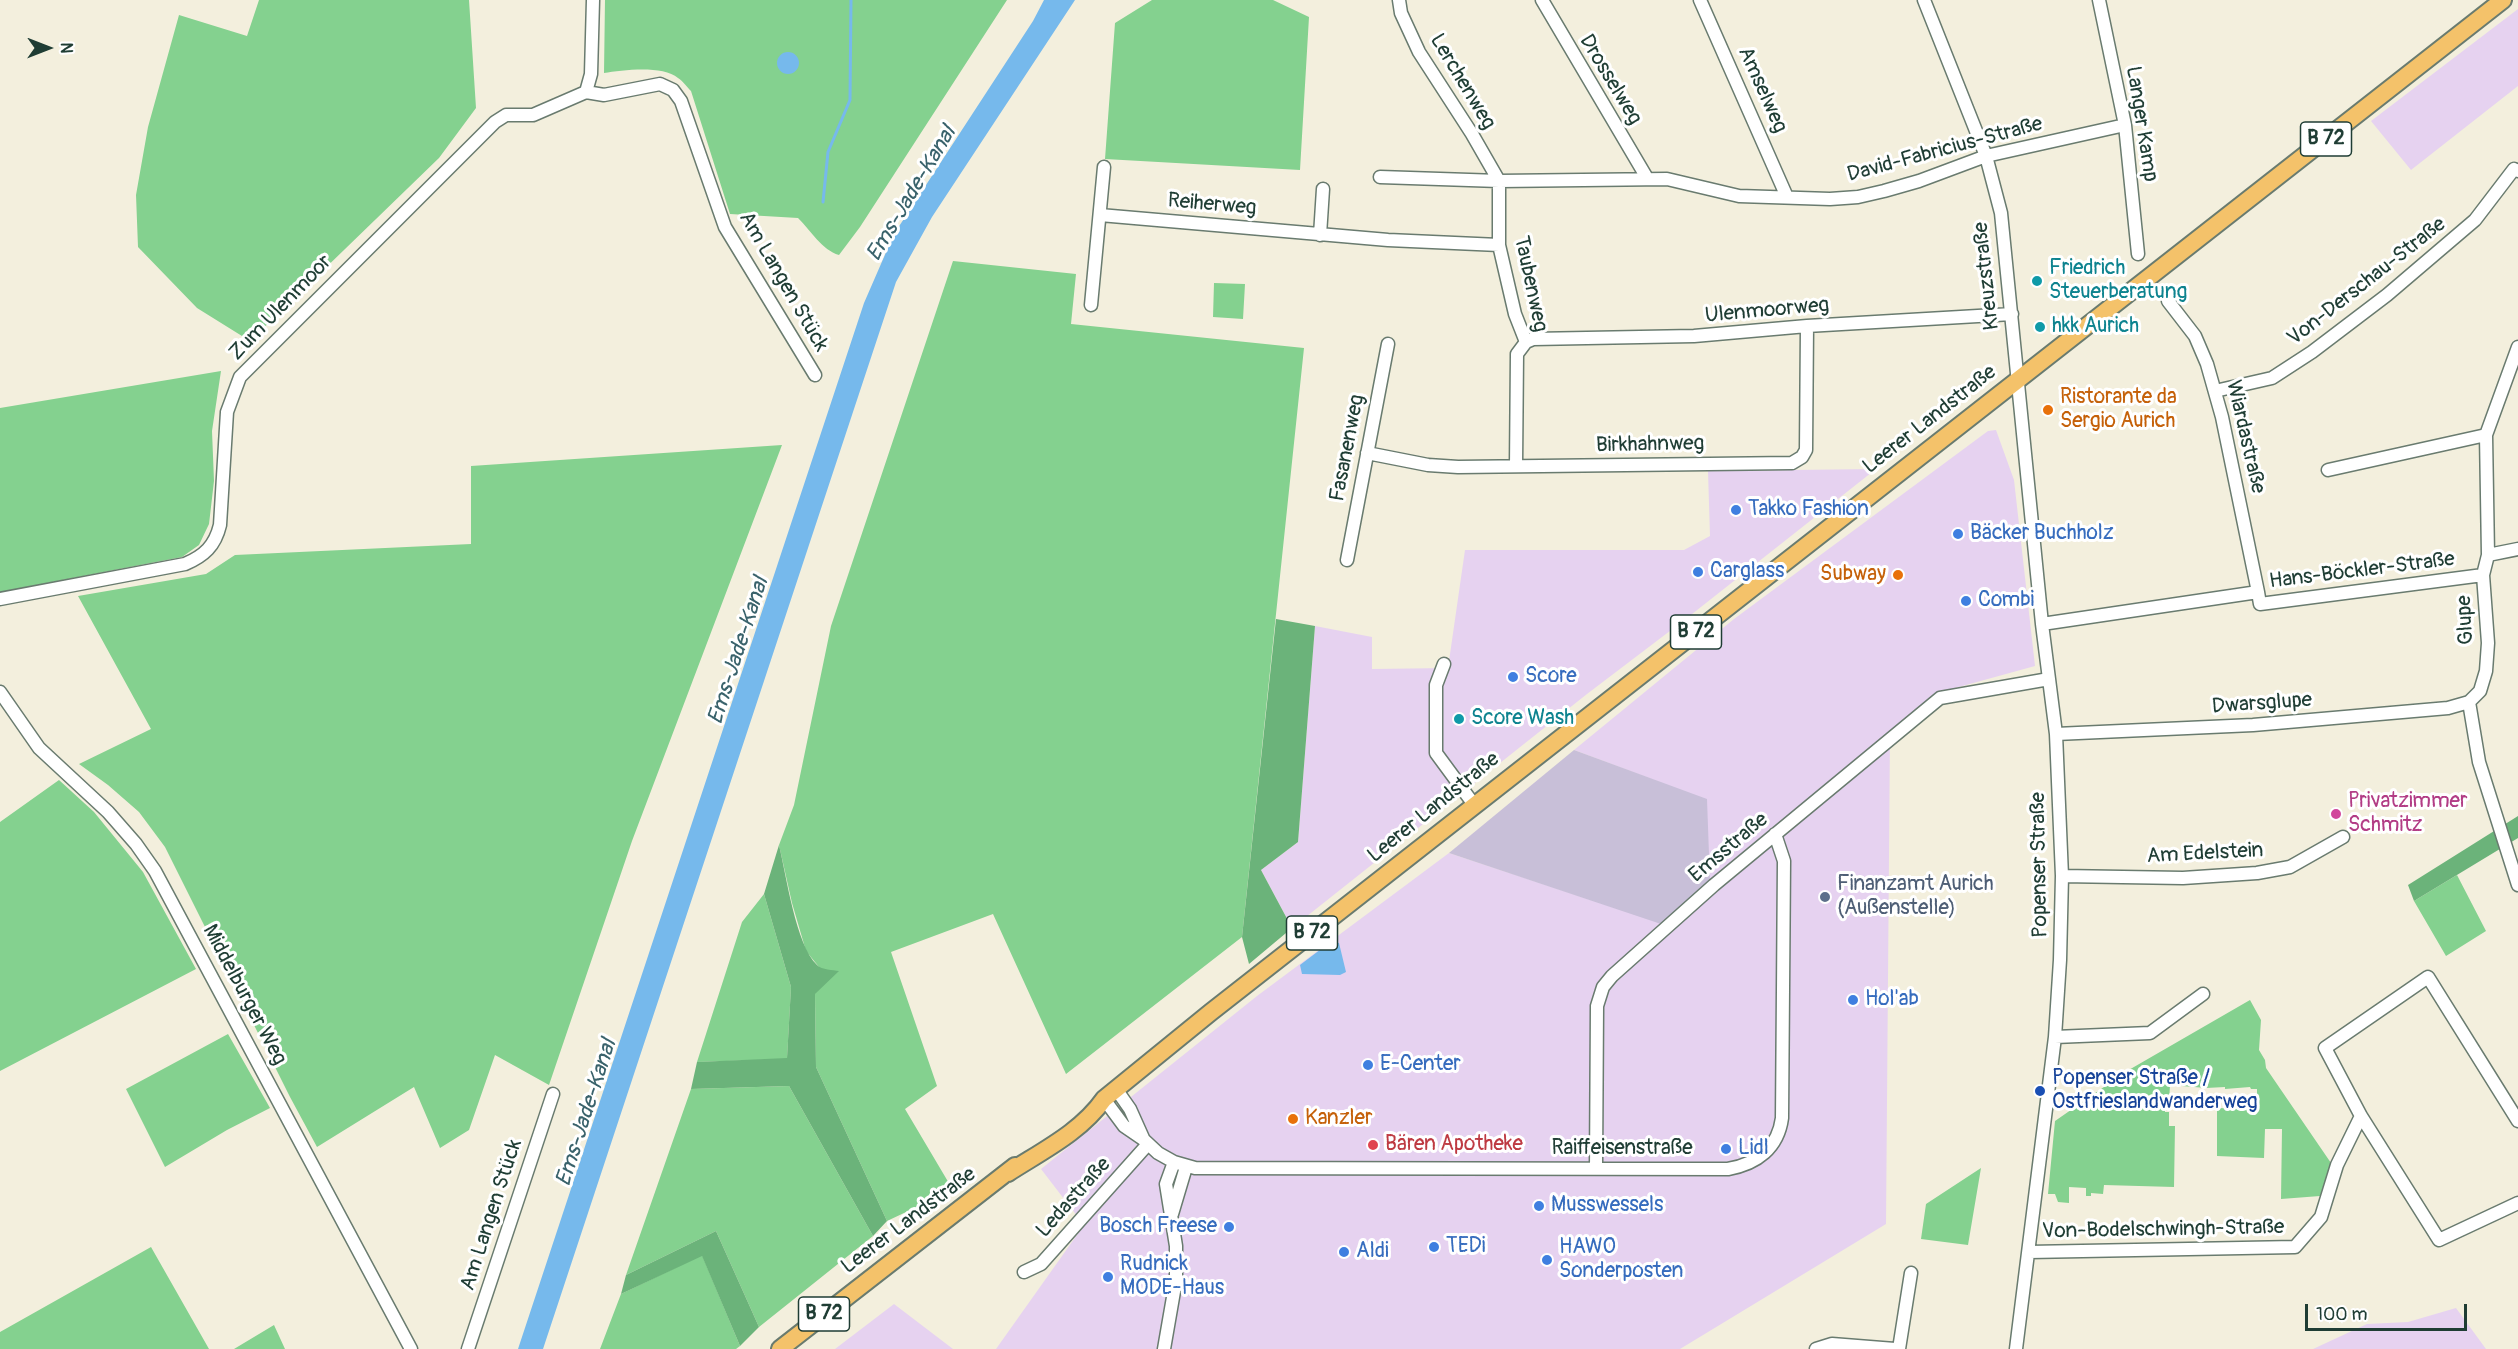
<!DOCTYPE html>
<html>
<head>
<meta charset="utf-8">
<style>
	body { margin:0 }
	#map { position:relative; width:2518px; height:1349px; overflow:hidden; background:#f3efdd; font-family:Pangolin,sans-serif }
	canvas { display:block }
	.north { position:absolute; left:18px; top:18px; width:60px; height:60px; -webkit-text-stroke:4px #fff; paint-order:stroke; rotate:90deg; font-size:16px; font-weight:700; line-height:24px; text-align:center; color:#1f3d34 }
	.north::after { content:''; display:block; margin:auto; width:21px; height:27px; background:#1f3d34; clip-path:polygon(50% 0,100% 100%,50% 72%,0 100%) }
	.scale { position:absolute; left:2305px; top:1304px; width:162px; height:27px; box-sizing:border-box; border:3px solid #1f3d34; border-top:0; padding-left:8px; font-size:18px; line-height:21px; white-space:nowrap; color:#1f3d34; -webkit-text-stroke:4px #fff; paint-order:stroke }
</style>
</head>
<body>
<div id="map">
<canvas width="2518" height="1349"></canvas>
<div class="north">N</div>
<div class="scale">100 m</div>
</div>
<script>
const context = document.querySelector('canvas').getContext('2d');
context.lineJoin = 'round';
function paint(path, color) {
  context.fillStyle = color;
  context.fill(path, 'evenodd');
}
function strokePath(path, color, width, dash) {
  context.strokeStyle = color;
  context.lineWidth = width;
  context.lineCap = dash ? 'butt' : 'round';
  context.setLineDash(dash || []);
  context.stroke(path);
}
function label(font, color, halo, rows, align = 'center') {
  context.font = font + ' Pangolin,sans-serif';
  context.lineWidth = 6;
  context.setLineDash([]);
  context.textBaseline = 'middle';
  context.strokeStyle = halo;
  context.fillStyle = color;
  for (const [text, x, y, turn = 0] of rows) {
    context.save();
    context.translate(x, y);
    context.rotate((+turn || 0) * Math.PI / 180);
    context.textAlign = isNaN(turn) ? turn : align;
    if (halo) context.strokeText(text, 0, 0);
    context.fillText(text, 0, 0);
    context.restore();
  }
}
const built = new Path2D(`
	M 2518,9 L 2518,86 L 2411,170 L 2371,121 Z
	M 1996,430 L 2014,480 L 2035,666 L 1937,693 L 1890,732 L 1886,1224 L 1680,1349 L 996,1349 L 1084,1225 L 1041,1169 L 1257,996 L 1449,853 L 1664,924 L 1707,800 L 1574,750 L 1734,619 L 1988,431 Z
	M 1876,469 L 1687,618 L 1587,694 L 1292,928 L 1261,870 L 1298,842 L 1315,626 L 1372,637 L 1372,669 L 1448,668 L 1465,550 L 1684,550 L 1710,536 L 1708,471 Z
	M 894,1304 L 953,1349 L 835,1349 Z
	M 2456,1308 L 2486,1349 L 2313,1349 L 2367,1324 L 2408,1322 Z`);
const industrial = new Path2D(`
	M 1574,750 L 1707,799 L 1710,882 L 1664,925 L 1449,853 Z`);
const green = new Path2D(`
	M 259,0 L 469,0 L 476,108 L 439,158 L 250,341 L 197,308 L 138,247 L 136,195 L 148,127 L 179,15 L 247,36 Z
	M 605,0 L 1007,0 L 860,227 L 839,255 C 822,250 811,231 798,218 L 730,214 L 691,91 C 687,87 683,81 678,78 C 663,65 623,70 604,73 Z
	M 1152,0 L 1273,0 L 1309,17 L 1300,170 L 1105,159 L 1115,23 Z
	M 953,261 L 1076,274 L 1071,324 L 1304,348 L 1242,937 L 1066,1074 L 993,914 L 891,952 L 937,1086 L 905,1109 L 953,1190 L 887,1221 L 816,1067 L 815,994 L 819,967 L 806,951 L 792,903 L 779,845 L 794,805 L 831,626 Z
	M 1214,283 L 1245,284 L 1243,319 L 1213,317 Z
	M 221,371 L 212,431 L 214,481 L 209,524 L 199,545 L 182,557 L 0,592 L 0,408 Z
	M 782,445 L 632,841 L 549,1085 L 495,1055 L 469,1130 L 440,1148 L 414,1087 L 317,1147 L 290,1097 L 165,847 L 139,812 L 108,785 L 79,764 L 151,729 L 78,596 L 206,574 L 235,555 L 471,544 L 471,466 Z
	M 59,780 L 94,812 L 143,872 L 196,969 L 0,1071 L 0,822 Z
	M 2457,875 L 2486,931 L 2446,956 L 2414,901 Z
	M 764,894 L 791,987 L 787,1059 L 697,1062 L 742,922 Z
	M 2250,1000 L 2261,1020 L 2259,1050 L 2265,1060 L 2266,1068 L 2331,1163 L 2320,1196 L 2281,1199 L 2282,1129 L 2265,1129 L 2264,1158 L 2217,1156 L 2217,1108 L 2257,1109 L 2257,1089 L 2251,1089 L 2250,1087 L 2225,1089 L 2225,1087 L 2206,1088 L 2170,1085 L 2169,1102 L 2165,1102 L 2165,1112 L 2169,1112 L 2169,1126 L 2175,1126 L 2174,1187 L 2104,1185 L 2103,1194 L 2091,1193 L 2091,1196 L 2086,1196 L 2086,1188 L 2069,1187 L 2069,1203 L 2058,1202 L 2055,1194 L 2048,1194 L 2055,1121 L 2127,1071 Z
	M 228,1034 L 270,1108 L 227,1130 L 165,1167 L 126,1089 Z
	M 789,1086 L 873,1236 L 759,1327 L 716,1231 L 626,1275 L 691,1089 Z
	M 1981,1168 L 1968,1245 L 1921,1239 L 1926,1204 Z
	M 151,1247 L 209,1349 L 0,1349 L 0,1332 Z
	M 702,1255 L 740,1346 L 736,1349 L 600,1349 L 621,1294 Z
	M 274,1325 L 285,1349 L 234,1349 Z`);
const forest = new Path2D(`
	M 1276,619 L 1315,626 L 1298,842 L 1261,870 L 1292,928 L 1249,964 L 1242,937 Z
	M 2518,816 L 2518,838 L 2414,901 L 2408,885 Z
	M 779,845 C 786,874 796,946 817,965 C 822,970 833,970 839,971 L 815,994 L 816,1067 L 887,1221 L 873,1236 L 789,1086 L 691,1089 L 697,1062 L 787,1058 L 791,987 L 764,894 Z
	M 716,1231 L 759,1327 L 740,1346 L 702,1256 L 621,1294 L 626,1275 Z`);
const water = new Path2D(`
	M 1044,0 L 1075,0 L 932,217 L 896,282 L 543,1349 L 518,1349 L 864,303 L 894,234 L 1033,21 Z
	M777 63a11 11 0 1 1 22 0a11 11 0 1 1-22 0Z
	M 1335,942 L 1339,943 L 1346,972 L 1340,975 L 1302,974 L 1300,965 L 1329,943 Z`);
const stream = new Path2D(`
	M 823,202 L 828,152 L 850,100 L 851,0`);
const minor = new Path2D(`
	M 1399,0 L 1401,13 L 1419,52 L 1472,134 L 1499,181 L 1499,245 L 1515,314 L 1526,342 L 1517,354 L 1516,466
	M 1542,0 L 1647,178
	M 1700,0 L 1787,197
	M 1924,0 L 1986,156 L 2001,213 L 2042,624 L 2056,734 L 2062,876 L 2060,960 L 2055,1037 L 2016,1349
	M 2099,0 L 2125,125 L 2138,254
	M 586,92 L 604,95 L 660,84 L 673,90 L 681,101 L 725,227 L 815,375
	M 1380,177 L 1499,181 L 1667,179 L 1739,196 L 1830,199 L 1858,197 L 1884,191 L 1919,181 L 1986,156 L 2125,125
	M 1100,215 L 1388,240 L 1499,245
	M 1320,235 L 1323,189
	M 2168,301 L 2195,336 L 2207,364 L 2222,417 L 2258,592
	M 1091,305 L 1104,167
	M 1526,342 L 1533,339 L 1694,336 L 1807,326 L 2012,314
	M 2518,347 L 2486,435 L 2488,555 L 2483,575 L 2488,643 L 2486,671 L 2480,691 L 2469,702 L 2479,762 L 2518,885
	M 2215,391 L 2272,378 L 2312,352 L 2387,295 L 2475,220 L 2514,169 L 2518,171
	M 1367,453 L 1428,465 L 1458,467 L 1792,463 L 1802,457 L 1806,450 L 1807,326
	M 2328,470 L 2486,435
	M 2488,555 L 2518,549
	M 1347,560 L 1388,344
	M 0,599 L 185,564 C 204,556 215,546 220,525 L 227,412 L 240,377 L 495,122 L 506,115 L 533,115 L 586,92 L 591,74 L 593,0
	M 2042,624 L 2258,592 L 2260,604 L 2483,575
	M 1444,664 L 1436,685 L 1436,753 L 1475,806
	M 0,692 L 39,748 L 108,812 L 136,844 L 155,871 L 411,1349
	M 2056,734 L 2253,725 L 2448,708 L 2469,702
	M 2062,876 L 2183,878 L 2257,873 L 2290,867 L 2343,837
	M 2055,1037 L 2150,1033 L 2203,994
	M 1116,1089 L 1130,1109 L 1143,1138
	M 1104,1099 L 1124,1126 L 1143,1139 L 1158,1153 L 1174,1162 L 1195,1168 L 1728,1169 C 1757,1164 1778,1148 1782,1118 L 1784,861 L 1775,834
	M 2518,1121 L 2428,977 L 2325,1048 L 2361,1116 L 2439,1240 L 2518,1203
	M 1596,1168 L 1597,1006 L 1603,987 L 1612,976 L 1714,885 L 1940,698 L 2049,679
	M 1172,1214 L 1186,1167
	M 2029,1252 L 2295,1247 L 2321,1217 L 2337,1165 L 2361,1116
	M 1024,1272 L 1041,1264 L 1148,1144
	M 468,1349 L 553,1094
	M 1164,1349 L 1176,1280 L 1176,1246 L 1166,1184 L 1174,1162
	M 1816,1349 L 1832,1344 L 1895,1349
	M 1899,1349 L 1911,1273`);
const major = new Path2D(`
	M 1008,1173 C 1042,1151 1081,1132 1104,1099 L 1211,1012 L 2503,0
	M 780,1349 L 1015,1166`);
const markers = [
	[2037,281,6,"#0f9aa8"],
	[2040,327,6,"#0f9aa8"],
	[2048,410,6,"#e8710a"],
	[1736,510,6,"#3f7fe0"],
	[1958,534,6,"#3f7fe0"],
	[1698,572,6,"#3f7fe0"],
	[1898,575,6,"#e8710a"],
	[1966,601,6,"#3f7fe0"],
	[1513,677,6,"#3f7fe0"],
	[1459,719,6,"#0f9aa8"],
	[2336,814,6,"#d1479c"],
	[1825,897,6,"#5c6f8a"],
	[1853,1000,6,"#3f7fe0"],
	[1368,1065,6,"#3f7fe0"],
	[2040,1091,6,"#1a4fb4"],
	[1293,1119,6,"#e8710a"],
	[1373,1145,6,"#e0444e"],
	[1726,1149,6,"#3f7fe0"],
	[1539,1206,6,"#3f7fe0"],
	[1229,1227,6,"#3f7fe0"],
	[1434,1247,6,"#3f7fe0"],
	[1344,1252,6,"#3f7fe0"],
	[1547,1260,6,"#3f7fe0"],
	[1108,1277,6,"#3f7fe0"]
];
const shields = [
	[2326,139,51],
	[1696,632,51],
	[1312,933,51],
	[824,1314,51]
];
const shieldNames = [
	["B 72",2326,139],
	["B 72",1696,632],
	["B 72",1312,933],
	["B 72",824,1314]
];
const streetNames = [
	["Drosselweg",1610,80,59],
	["Lerchenweg",1462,82,59],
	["Amselweg",1762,90,66],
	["Langer Kamp",2141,124,81],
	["David-Fabricius-Straße",1945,150,-15],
	["Reiherweg",1212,205,5],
	["Kreuzstraße",1987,276,-96],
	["Am Langen Stück",783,282,60],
	["Von-Derschau-Straße",2367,282,-38],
	["Taubenweg",1530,284,78],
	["Zum Ulenmoor",281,308,-46],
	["Ulenmoorweg",1767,311,-5],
	["Leerer Landstraße",1930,420,-38],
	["Wiardastraße",2245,437,77],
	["Birkhahnweg",1650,445,-1],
	["Fasanenweg",1348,448,-79],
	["Hans-Böckler-Straße",2362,571,-7],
	["Glupe",2466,620,-93],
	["Dwarsglupe",2262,704,-4],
	["Leerer Landstraße",1434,808,-39],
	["Emsstraße",1729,848,-40],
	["Am Edelstein",2205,854,-3],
	["Popenser Straße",2040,865,-91],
	["Middelburger Weg",244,995,62],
	["Raiffeisenstraße",1622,1149],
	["Ledastraße",1074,1198,-48],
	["Am Langen Stück",492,1215,-72],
	["Leerer Landstraße",909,1221,-37],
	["Von-Bodelschwingh-Straße",2163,1230,-1]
];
const cultureNames = [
	["Friedrich",2049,269],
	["Steuerberatung",2049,293],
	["hkk Aurich",2052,327],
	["Score Wash",1471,719]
];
const foodNames = [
	["Ristorante da",2060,398],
	["Sergio Aurich",2060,422],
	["Subway",1886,575,"right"],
	["Kanzler",1305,1119]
];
const shopNames = [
	["Takko Fashion",1748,510],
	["Bäcker Buchholz",1970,534],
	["Carglass",1710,572],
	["Combi",1978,601],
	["Score",1525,677],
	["Hol'ab",1865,1000],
	["E-Center",1380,1065],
	["Lidl",1738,1149],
	["Musswessels",1551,1206],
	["Bosch Freese",1217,1227,"right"],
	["TEDi",1446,1247],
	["HAWO",1559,1248],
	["Sonderposten",1559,1272],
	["Aldi",1356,1252],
	["Rudnick",1120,1265],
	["MODE-Haus",1120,1289]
];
const hotelNames = [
	["Privatzimmer",2348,802],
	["Schmitz",2348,826]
];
const serviceNames = [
	["Finanzamt Aurich",1837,885],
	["(Außenstelle)",1837,909]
];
const transitNames = [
	["Popenser Straße /",2052,1079],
	["Ostfrieslandwanderweg",2052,1103]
];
const healthNames = [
	["Bären Apotheke",1385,1145]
];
const waterNames = [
	["Ems-Jade-Kanal",912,194,-59],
	["Ems-Jade-Kanal",739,651,-72],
	["Ems-Jade-Kanal",587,1113,-72]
];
paint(built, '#e6d2f0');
paint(industrial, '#c8bfd8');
paint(green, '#84d18f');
paint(forest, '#6bb37a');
paint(water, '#76b9ec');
strokePath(stream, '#76b9ec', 3);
strokePath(minor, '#697b6f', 15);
strokePath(major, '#697b6f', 20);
strokePath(minor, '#fff', 12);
strokePath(major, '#f4c26a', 16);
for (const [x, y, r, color] of markers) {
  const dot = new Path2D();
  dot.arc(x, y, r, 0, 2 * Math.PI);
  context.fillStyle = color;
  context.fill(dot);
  strokePath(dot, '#fff', 2);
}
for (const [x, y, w] of shields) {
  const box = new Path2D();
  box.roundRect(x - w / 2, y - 17, w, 34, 4.5);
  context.fillStyle = '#fff';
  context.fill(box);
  strokePath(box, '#1f3d34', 1.5);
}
label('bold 20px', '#1f3d34', null, shieldNames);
label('21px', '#1f3d34', '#fff', streetNames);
label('21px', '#0d838f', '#fff', cultureNames, 'left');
label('21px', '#c56008', '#fff', foodNames, 'left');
label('21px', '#366cbe', '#fff', shopNames, 'left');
label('21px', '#b23c85', '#fff', hotelNames, 'left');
label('21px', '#4e5e75', '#fff', serviceNames, 'left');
label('21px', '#164399', '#fff', transitNames, 'left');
label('21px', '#be3a42', '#fff', healthNames, 'left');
label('italic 22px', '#39626b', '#fff', waterNames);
</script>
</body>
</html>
